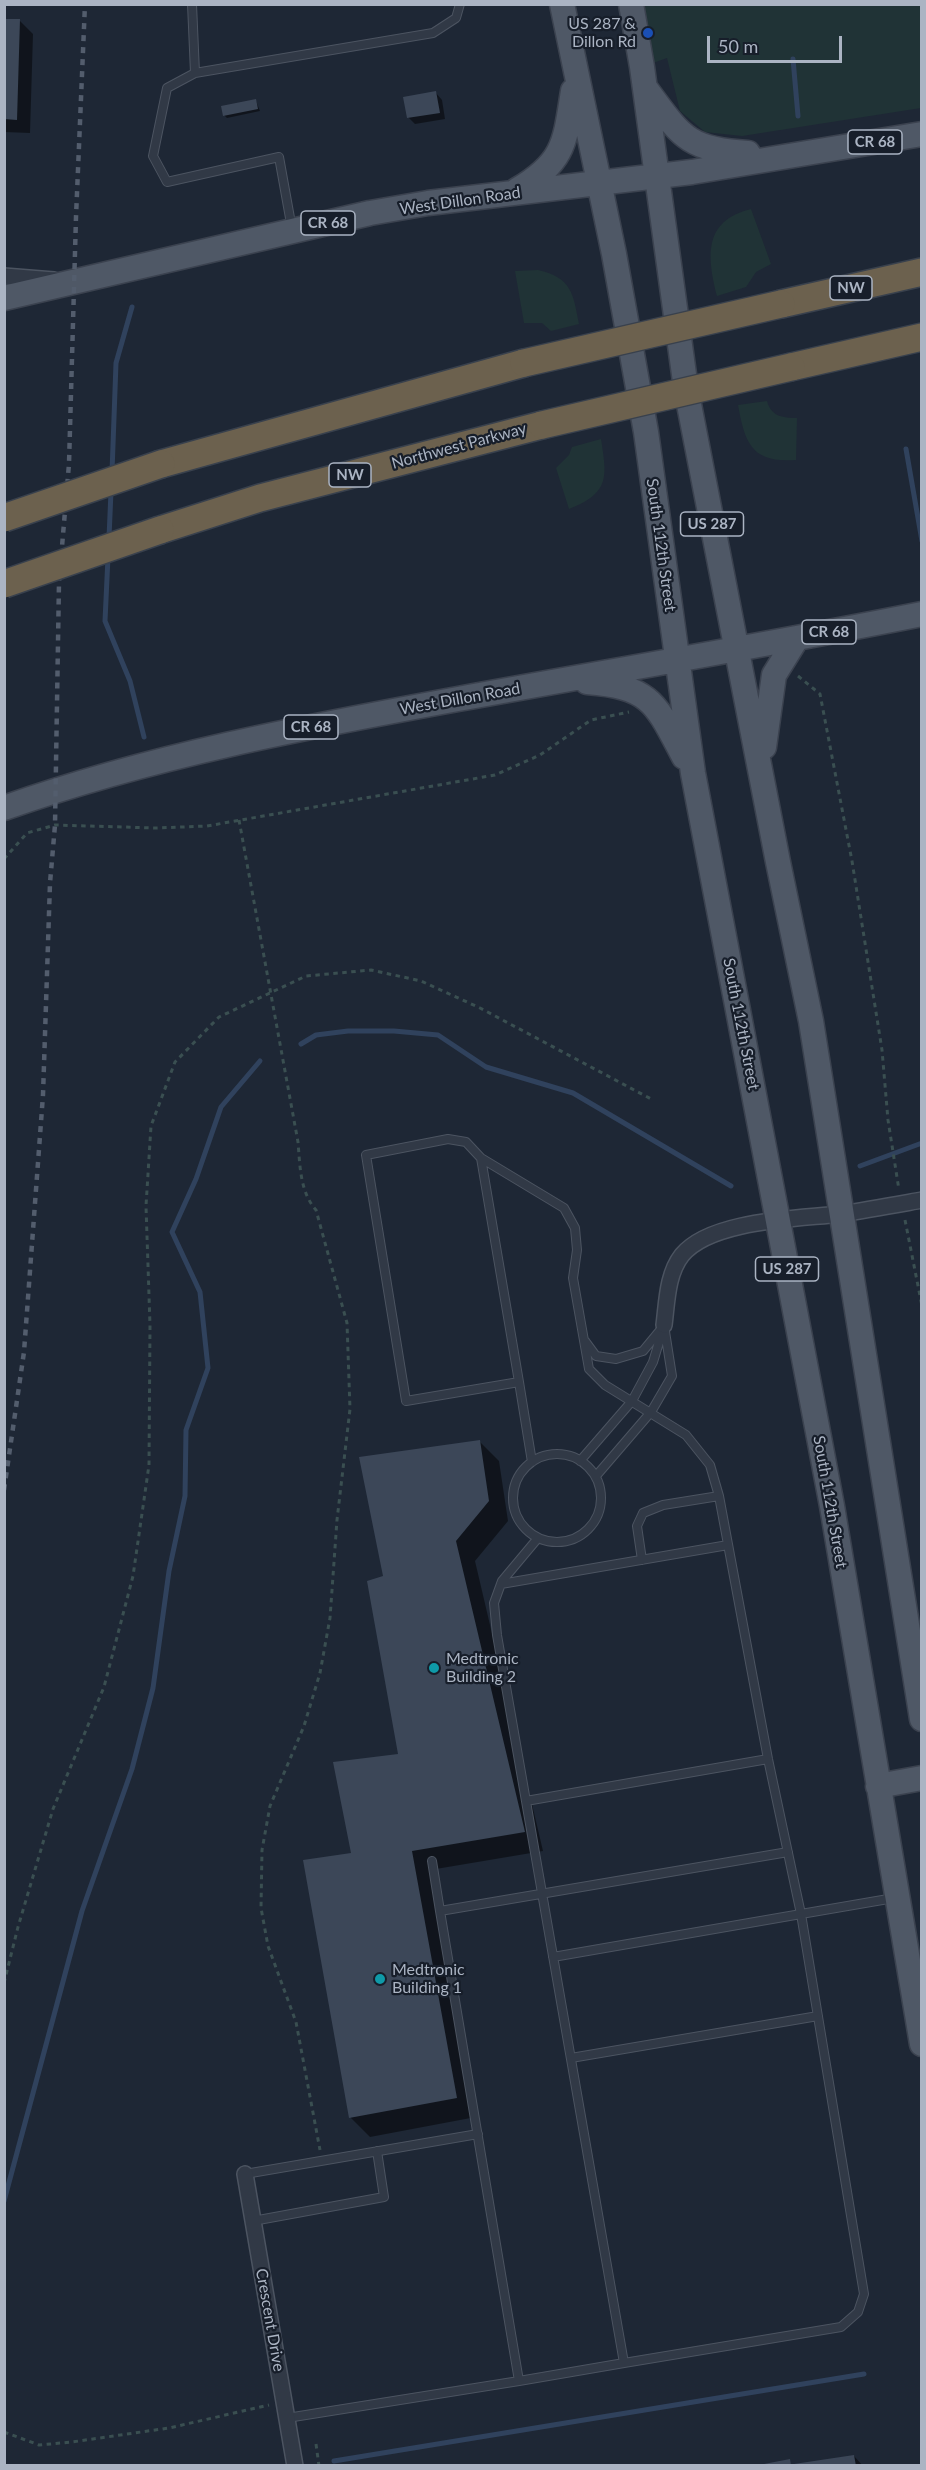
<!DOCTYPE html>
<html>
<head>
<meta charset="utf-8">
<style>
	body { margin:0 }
	#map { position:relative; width:926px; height:2470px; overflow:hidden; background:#1e2735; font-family:Lato,sans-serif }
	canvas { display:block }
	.frame { position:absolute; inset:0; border:6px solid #abb4c3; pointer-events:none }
	.scale { position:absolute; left:707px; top:36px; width:135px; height:27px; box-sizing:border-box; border:3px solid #abb4c3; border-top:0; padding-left:8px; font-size:18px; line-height:21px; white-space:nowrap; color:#abb4c3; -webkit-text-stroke:4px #171e2a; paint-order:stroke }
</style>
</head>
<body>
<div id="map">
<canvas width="926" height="2470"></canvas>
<div class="frame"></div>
<div class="scale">50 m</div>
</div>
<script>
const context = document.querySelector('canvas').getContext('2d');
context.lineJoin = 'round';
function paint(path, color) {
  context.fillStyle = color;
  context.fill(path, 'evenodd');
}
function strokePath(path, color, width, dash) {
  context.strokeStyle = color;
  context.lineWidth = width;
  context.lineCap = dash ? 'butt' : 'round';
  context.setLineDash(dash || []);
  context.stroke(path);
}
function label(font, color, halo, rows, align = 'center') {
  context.font = font + ' Lato,sans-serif';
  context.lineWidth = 4.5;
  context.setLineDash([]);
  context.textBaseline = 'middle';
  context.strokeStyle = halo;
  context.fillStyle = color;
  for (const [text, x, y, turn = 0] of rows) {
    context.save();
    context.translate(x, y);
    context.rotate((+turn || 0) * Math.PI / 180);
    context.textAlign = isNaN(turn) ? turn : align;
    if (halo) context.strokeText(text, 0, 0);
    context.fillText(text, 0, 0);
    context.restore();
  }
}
const green = new Path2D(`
	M 631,5 L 921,5 L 921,108 L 742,136 L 705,132 L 680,111 L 667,58 L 642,67 Z
	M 751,209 L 771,264 L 756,272 L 746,287 L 717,296 C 707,256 703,221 751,209 Z
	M 538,270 C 572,278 573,293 579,324 L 551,331 L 542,323 L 524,323 L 515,271 Z
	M 767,401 C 771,416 782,418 797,418 L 796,460 C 752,463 745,444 738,405 Z
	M 601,439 C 607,477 610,493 569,509 L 556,468 L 569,455 L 572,447 Z`);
const shadow = new Path2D(`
	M 4,20 L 20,21 L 33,34 L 30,133 L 4,132 Z
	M 436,93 L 442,100 L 445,119 L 415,124 L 408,117 Z
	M 256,101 L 260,111 L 227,118 L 224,115 Z
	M 480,1442 L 499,1461 L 508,1521 L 475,1561 L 543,1851 L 430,1870 L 476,2117 L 370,2137 L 351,2118 L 353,1854 L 399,1755 L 385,1577 Z
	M 854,2456 L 863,2466 L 795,2466 Z`);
const stream = new Path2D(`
	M 793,59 L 798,116
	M 906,449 L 922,541
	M 112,472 L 116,363 L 132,307
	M 109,538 L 111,491
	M 108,557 L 105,621 L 130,681 L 144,737
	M 301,1044 L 316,1035 L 348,1031 L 394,1031 L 438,1035 L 486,1067 L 573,1093 L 731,1186
	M 860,1166 L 922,1143
	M 4,2201 L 82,1911 L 132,1769 L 153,1688 L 169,1571 L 185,1496 L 186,1430 L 208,1368 L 200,1292 L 172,1232 L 196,1179 L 221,1107 L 260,1061
	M 334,2461 L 864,2374`);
const building = new Path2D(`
	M 4,19 L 20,19 L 17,120 L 4,119 Z
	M 436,91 L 440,113 L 407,118 L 403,97 Z
	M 256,99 L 258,109 L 223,116 L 221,106 Z
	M 480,1440 L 489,1501 L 456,1541 L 525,1832 L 412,1851 L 457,2098 L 349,2118 L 303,1860 L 351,1853 L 333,1762 L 398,1754 L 367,1581 L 383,1576 L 359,1457 Z
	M 854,2455 L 856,2466 L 794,2466 L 794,2464 Z
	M 790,2459 L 791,2466 L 764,2466 L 764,2464 Z`);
const path = new Path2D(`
	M 798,676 L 820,694 L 852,861 L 882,1050 L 888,1120 L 899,1190
	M 239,820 L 298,1142 C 300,1166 300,1192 316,1210 L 347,1323 L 350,1409 L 337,1520 L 330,1618 L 320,1673 L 304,1726 L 270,1806 L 262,1850 L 261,1908 L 268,1946 L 296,2022 L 320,2150
	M 4,859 L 27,833 L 55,825 L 156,828 L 207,826 L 495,775 L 540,755 L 591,720 L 629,712
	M 905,1220 L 922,1306
	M 4,1983 L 18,1927 L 53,1809 L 104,1687 L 133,1576 L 149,1465 L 150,1325 L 146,1206 L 151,1126 L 175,1062 L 219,1017 L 306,976 L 371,970 L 421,981 L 480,1008 L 653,1100
	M 4,2432 L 39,2445 L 72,2442 L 169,2428 L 269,2405
	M 316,2444 L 319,2466`);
const service = new Path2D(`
	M 192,4 L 195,73
	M 292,229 L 279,157 L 167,182 L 153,156 L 167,88 L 195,73 L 433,33 L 456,18 L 460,4
	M 448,1139 L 466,1142 L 481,1158 L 519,1382 L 406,1401 L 366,1155 Z
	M 481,1158 L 564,1208 L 575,1228 L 577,1250 L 573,1278 L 589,1369 L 605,1385 L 686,1435 L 710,1465 L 719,1496 L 768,1759 L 801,1914 L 894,1898
	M 585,1341 L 596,1356 L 616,1359 L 643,1351 L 662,1328
	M 519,1382 L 532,1462
	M513 1498a44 44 0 1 1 88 0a44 44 0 1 1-88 0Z
	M 580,1461 L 632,1401 L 653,1362 L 663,1329
	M 596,1476 L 651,1412 L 672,1376 L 664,1325
	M 538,1538 L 502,1581 L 494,1603 L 497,1635 L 624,2363 L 841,2327 L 858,2312 L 864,2294 L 801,1914 L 553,1957
	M 642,1560 L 637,1526 L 643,1513 L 663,1505 L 719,1496
	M 501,1584 L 728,1545
	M 526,1801 L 768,1759
	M 432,1861 L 440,1911
	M 571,2058 L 818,2016
	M 245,2174 L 478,2134
	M 253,2221 L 384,2197 L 377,2151
	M 624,2363 L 519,2381 L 440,1911 L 788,1852
	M 287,2418 L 519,2381`);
const minor = new Path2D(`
	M 4,276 L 54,280
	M 664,1325 C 667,1302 667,1274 682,1255 C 711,1220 797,1219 840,1214 C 867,1210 894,1205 922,1200
	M 245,2174 L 295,2466`);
const primary = new Path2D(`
	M 562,4 L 614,254 L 646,432 L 693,773 L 832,1506 L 922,2044
	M 631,4 L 642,67 L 686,389 L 778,862 L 811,1021 L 922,1719
	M 646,89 C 681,136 687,150 748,153
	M 517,190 C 565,162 565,142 573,91
	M 4,298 L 370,213 L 428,203 L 692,172 L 922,134
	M 587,682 C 652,687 656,704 684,757
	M 764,747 L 774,675 L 797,638
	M 4,808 C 151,756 305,727 458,699 C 612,671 767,645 922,614
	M 878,1786 L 922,1778`);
const motorway = new Path2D(`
	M 781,304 L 922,272
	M 791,367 L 922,337
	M 161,464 L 524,363
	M 160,530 L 260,498 L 542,425`);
const rail = new Path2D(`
	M 4,1490 L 24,1352 L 43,1095 L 50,883 L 55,825 L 59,582 L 69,464 L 76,217 L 85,4`);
const motorwayBridge = new Path2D(`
	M 524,363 L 781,304
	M 542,425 L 791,367
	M 4,518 L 161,464
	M 4,584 L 160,530`);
const markers = [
	[648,33,6,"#1a4fb4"],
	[434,1668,6,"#0f9aa8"],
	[380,1979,6,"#0f9aa8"]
];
const shields = [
	[875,142,54],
	[328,223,54],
	[851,288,42],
	[350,475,42],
	[712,524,63],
	[829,632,54],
	[311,727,54],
	[787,1269,63]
];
const shieldNames = [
	["CR 68",875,142],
	["CR 68",328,223],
	["NW",851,288],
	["NW",350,475],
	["US 287",712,524],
	["CR 68",829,632],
	["CR 68",311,727],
	["US 287",787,1269]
];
const poiNames = [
	["US 287 &",636,24,"right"],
	["Dillon Rd",636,42,"right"],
	["Medtronic",446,1659],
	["Building 2",446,1677],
	["Medtronic",392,1970],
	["Building 1",392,1988]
];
const streetNames = [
	["West Dillon Road",460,201,-8],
	["Northwest Parkway",459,446,-15],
	["South 112th Street",661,545,82],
	["West Dillon Road",460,699,-10],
	["South 112th Street",741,1024,79],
	["South 112th Street",830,1502,80],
	["Crescent Drive",270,2320,80]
];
paint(green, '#203336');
paint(shadow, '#0007');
strokePath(stream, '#30425d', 5);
paint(building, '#3c4758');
strokePath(service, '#4c5461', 10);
strokePath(minor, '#4c5461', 18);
strokePath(primary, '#3b424f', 27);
strokePath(motorway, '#39414d', 30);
strokePath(path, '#3a4f51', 3, [4.5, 4.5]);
strokePath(service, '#313946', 8);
strokePath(minor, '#313946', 15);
strokePath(primary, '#4f5866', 24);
strokePath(motorway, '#6c614e', 27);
strokePath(rail, '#535d6d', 4.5, [6, 6]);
strokePath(motorwayBridge, '#39414d', 30, []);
strokePath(motorwayBridge, '#6c614e', 27);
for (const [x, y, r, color] of markers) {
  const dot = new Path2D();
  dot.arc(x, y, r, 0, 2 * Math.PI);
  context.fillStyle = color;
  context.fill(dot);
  strokePath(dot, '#171e2a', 2);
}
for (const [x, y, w] of shields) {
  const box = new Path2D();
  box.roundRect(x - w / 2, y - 12, w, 24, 4.5);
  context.fillStyle = '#171e2a';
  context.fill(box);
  strokePath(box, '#abb4c3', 1.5);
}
label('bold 15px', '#abb4c3', null, shieldNames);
label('16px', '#abb4c3', '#171e2a', poiNames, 'left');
label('16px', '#abb4c3', '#171e2a', streetNames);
</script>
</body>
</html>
